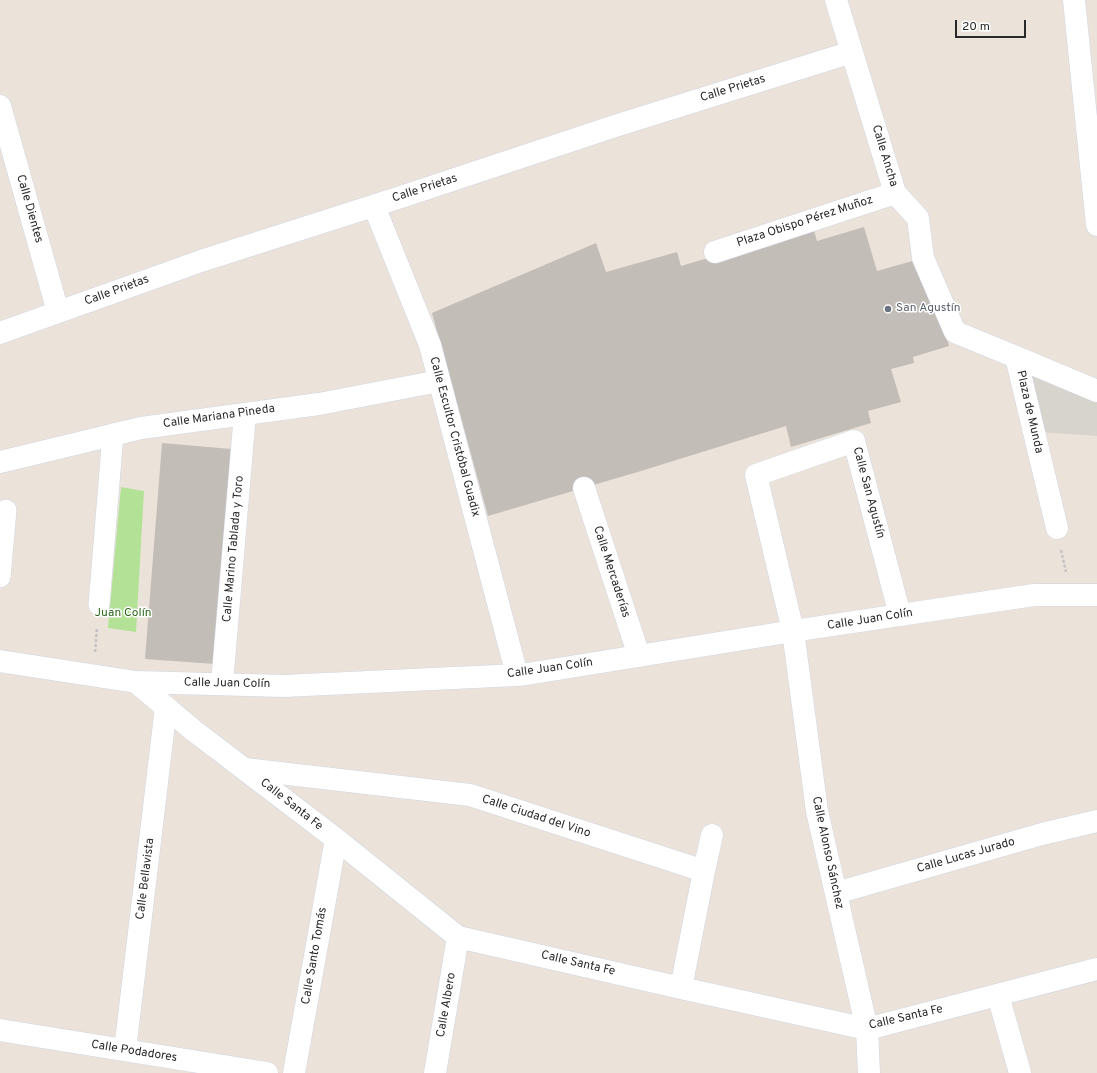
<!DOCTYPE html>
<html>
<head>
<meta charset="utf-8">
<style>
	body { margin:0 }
	#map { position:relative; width:1097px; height:1073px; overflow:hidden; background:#ebe3da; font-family:Overpass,sans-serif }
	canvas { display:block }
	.scale { position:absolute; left:955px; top:20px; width:71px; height:18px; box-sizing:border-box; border:2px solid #292929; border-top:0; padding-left:5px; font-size:12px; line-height:14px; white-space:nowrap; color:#292929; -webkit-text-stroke:3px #fff; paint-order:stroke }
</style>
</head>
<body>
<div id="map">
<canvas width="1097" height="1073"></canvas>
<div class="scale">20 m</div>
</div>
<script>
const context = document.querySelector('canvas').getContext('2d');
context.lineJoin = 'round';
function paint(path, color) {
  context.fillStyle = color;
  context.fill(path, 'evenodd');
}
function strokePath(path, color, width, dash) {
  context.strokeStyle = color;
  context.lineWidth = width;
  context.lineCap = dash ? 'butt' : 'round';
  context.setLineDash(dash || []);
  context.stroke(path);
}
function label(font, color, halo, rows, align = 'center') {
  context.font = font + ' Overpass,sans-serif';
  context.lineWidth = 3;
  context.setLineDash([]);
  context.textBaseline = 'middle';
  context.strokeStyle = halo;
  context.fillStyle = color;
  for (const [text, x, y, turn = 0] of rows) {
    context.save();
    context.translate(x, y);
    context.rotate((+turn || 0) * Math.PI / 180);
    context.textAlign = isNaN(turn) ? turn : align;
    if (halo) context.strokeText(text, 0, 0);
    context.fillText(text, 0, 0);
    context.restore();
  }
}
const green = new Path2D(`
	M 121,487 L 144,491 L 136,632 L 108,628 Z`);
const plaza = new Path2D(`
	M 1026,370 L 1097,398 L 1097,436 L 1040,432 Z`);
const building = new Path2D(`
	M 813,227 L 817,241 L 864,227 L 877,271 L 923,258 L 949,346 L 913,357 L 914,363 L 891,369 L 901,402 L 868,411 L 871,423 L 791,447 L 786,426 L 641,471 L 488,516 L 432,313 L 596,243 L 606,272 L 677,252 L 681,266 Z
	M 162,443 L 231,449 L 215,664 L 145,659 Z`);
const path = new Path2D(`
	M 1061,550 L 1066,572
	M 95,652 L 97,628`);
const pedestrian = new Path2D(`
	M 0,577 L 6,510
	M 99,605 L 113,434`);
const minor = new Path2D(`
	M 836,0 L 895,193 L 918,218 L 923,258 L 955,332 L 1016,357
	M 1074,0 L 1097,225
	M 0,106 L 58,312
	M 374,206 L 430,345 L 517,675
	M 715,252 L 895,193
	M 0,333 L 201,261 L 404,196 L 615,126 L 852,52
	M 0,462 L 141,428 L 319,404 L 439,381
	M 584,488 L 639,656
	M 1057,528 L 1016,357 L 1097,391
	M 0,661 L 136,682 L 284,686 L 517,675 L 527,674 L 793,631 L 1034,595 L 1097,595
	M 136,682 L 193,730 L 336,839 L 458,937 L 681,988 L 867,1029 L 1097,969
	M 222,684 L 245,414
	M 245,769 L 470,795 L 704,871 L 681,988
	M 704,871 L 712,835
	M 836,893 L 1042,834 L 1097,821
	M 998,995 L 1020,1073
	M 0,1030 L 267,1073
	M 125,1050 L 166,707
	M 294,1073 L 336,839
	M 435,1073 L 458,937
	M 869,1073 L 867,1029 L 817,811 L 793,631 L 756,475 L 854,441 L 900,615`);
const markers = [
	[888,309,4,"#6b7280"]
];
const streetNames = [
	["Calle Prietas",733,89,-17],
	["Calle Ancha",884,156,73],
	["Calle Prietas",425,189,-18],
	["Calle Dientes",29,209,74],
	["Plaza Obispo Pérez Muñoz",805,222,-18],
	["Calle Prietas",117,291,-20],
	["Plaza de Munda",1029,412,77],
	["Calle Mariana Pineda",219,417,-8],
	["Calle Escultor Cristóbal Guadix",454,437,75],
	["Calle San Agustín",868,493,75],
	["Calle Marino Tablada y Toro",234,549,-85],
	["Calle Mercaderías",611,572,72],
	["Calle Juan Colín",870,620,-9],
	["Calle Juan Colín",550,669,-8],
	["Calle Juan Colín",227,684,1],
	["Calle Santa Fe",291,805,38],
	["Calle Ciudad del Vino",536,817,18],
	["Calle Alonso Sánchez",827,853,78],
	["Calle Lucas Jurado",966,856,-16],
	["Calle Bellavista",146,879,-83],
	["Calle Santo Tomás",315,956,-80],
	["Calle Santa Fe",578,964,13],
	["Calle Albero",447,1005,-80],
	["Calle Santa Fe",906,1018,-13],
	["Calle Podadores",134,1052,9]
];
const worshipNames = [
	["San Agustín",896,309]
];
const parkNames = [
	["Juan Colín",123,614]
];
paint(green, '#b3e296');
paint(plaza, '#d7d3cd');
paint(building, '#c3bdb7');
strokePath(pedestrian, '#d0d4e2', 22);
strokePath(minor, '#d0d4e2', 23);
strokePath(path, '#c3c3c3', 2.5, [3, 2]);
strokePath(pedestrian, '#fff', 21);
strokePath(minor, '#fff', 22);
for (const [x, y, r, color] of markers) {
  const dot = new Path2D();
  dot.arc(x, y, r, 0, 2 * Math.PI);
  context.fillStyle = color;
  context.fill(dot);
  strokePath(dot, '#fff', 1.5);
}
label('12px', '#292929', '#fff', streetNames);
label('12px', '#5b616d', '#fff', worshipNames, 'left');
label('12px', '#2c651a', '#fff', parkNames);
</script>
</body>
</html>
